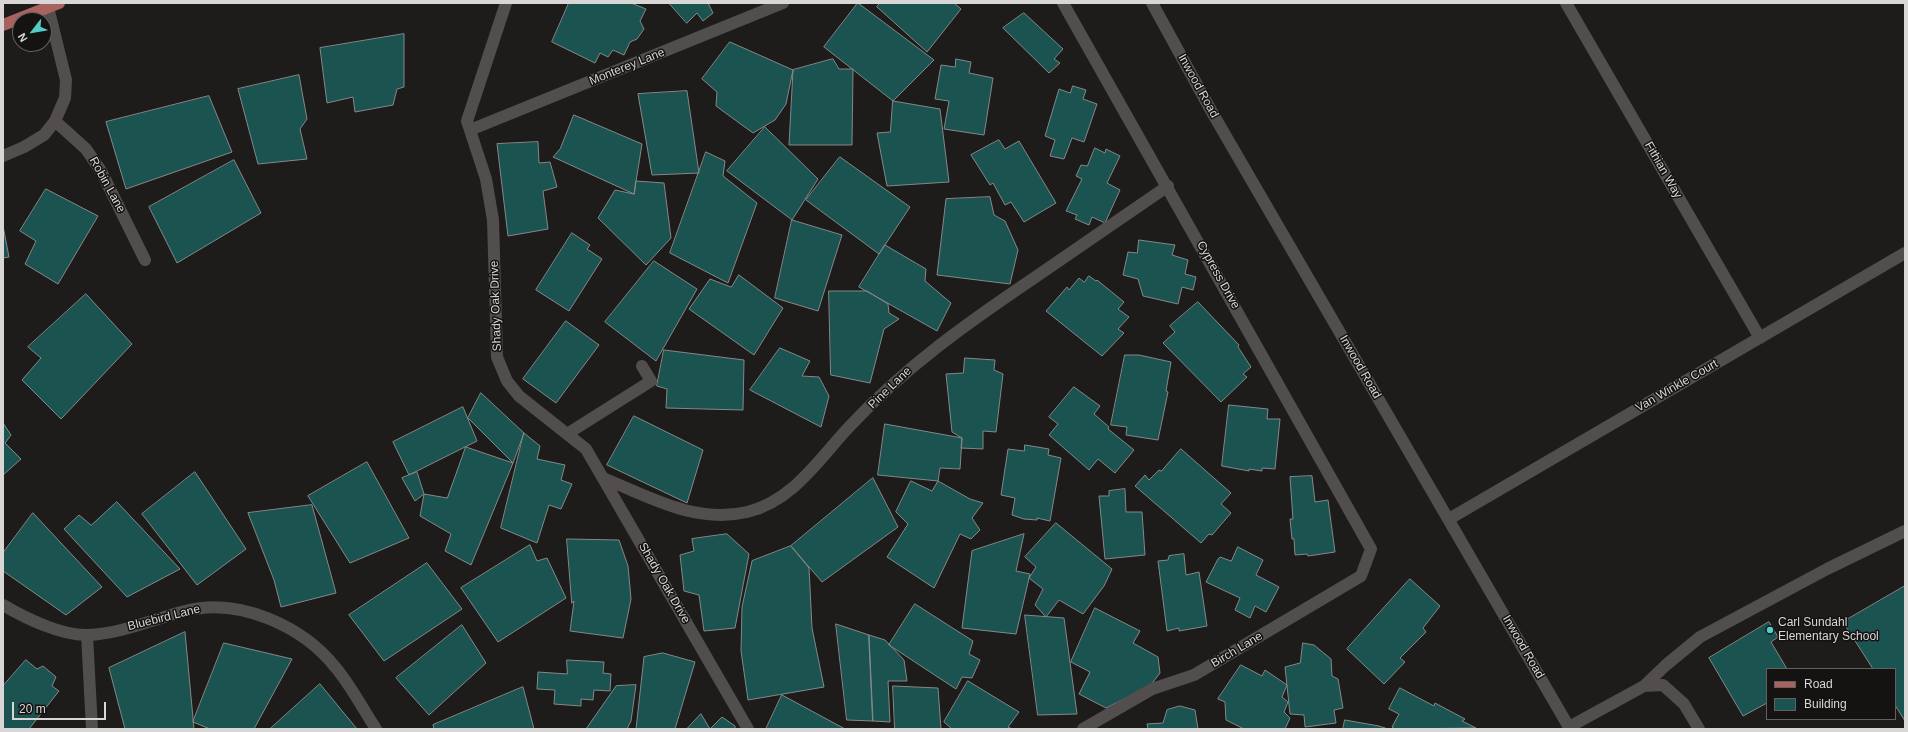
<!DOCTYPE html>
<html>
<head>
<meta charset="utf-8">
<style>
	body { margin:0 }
	#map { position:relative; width:1908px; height:732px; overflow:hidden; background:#1e1c1b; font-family:Helvetica,sans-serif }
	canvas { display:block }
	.frame { position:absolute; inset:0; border:4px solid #d9d7d6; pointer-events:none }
	.legend { position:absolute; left:1766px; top:668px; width:130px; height:52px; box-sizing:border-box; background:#151212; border:1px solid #636160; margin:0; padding:5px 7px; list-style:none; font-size:12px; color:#d9d7d6 }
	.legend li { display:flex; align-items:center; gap:8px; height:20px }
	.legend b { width:20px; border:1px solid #636160 }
	.north { position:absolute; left:12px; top:12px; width:40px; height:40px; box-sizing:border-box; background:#151212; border:1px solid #636160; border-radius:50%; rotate:239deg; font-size:11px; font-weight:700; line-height:16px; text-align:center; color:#d9d7d6 }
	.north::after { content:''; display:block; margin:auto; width:14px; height:18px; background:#54cdc6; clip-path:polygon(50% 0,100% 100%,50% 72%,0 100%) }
	.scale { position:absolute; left:12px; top:702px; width:94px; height:18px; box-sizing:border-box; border:2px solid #d9d7d6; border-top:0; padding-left:5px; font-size:12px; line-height:14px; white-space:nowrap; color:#d9d7d6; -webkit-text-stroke:3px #151212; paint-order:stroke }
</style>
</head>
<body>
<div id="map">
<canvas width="1908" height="732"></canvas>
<div class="frame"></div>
<ul class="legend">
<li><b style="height:5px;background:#a9625d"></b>Road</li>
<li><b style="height:11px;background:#1a5350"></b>Building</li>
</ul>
<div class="north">N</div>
<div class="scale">20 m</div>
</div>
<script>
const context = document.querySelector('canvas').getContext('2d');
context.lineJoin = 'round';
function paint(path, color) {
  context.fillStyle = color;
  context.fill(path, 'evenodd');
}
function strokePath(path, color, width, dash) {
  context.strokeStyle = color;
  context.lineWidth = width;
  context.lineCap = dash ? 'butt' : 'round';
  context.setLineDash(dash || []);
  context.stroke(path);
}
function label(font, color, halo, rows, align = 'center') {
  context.font = font + ' Helvetica,sans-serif';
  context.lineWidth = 3;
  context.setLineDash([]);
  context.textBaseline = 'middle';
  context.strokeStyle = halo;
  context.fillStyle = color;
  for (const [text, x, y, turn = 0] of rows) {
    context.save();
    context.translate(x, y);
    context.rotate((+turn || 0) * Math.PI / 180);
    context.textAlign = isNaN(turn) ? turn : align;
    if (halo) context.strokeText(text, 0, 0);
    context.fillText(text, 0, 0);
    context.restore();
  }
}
const building = new Path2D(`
	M 569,3 L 631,3 L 646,9 L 640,21 L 644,29 L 637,39 L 630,42 L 624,55 L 613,50 L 608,57 L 600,53 L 595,63 L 552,42 Z
	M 669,3 L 708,3 L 713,13 L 703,21 L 697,13 L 687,23 Z
	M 858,3 L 934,60 L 893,101 L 824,47 Z
	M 880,3 L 954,3 L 961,9 L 927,52 L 877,7 Z
	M 1024,13 L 1063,49 L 1054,59 L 1060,63 L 1049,73 L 1003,28 Z
	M 404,34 L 404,87 L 397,89 L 393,105 L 355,112 L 353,97 L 327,103 L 320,48 Z
	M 730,42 L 793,70 L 786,104 L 775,120 L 753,133 L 716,106 L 717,92 L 702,79 Z
	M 833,59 L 839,69 L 853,69 L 852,145 L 789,145 L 793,70 Z
	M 956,59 L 971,62 L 969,73 L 993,78 L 984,135 L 944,129 L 949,101 L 935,99 L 941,65 L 955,67 Z
	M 299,75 L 307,119 L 300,129 L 307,159 L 258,164 L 238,89 Z
	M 1073,86 L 1086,90 L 1083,99 L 1097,104 L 1084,142 L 1072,138 L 1064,159 L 1050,156 L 1055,140 L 1045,136 L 1059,89 L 1070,93 Z
	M 687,91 L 699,173 L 652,175 L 638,94 Z
	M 209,96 L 232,152 L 126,189 L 106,122 Z
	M 893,101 L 940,109 L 949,182 L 887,186 L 877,133 L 890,132 Z
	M 574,115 L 642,144 L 634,194 L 553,157 L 560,149 Z
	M 765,127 L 818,179 L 792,220 L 727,171 Z
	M 999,140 L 1005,149 L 1019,141 L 1056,203 L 1024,222 L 1011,202 L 1005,205 L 993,183 L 990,185 L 971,155 Z
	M 538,142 L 539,163 L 550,162 L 557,187 L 543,191 L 548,229 L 508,236 L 497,144 Z
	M 1095,148 L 1105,153 L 1106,149 L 1120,156 L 1107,183 L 1120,190 L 1105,223 L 1092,217 L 1089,225 L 1075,219 L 1077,215 L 1066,211 L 1082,179 L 1076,176 L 1081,165 L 1087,166 Z
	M 706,152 L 725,161 L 723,176 L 757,203 L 728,283 L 670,253 Z
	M 840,157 L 910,207 L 879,254 L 806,200 Z
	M 234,160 L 261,213 L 177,263 L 149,207 Z
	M 636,181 L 664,183 L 671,238 L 646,265 L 598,218 L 615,190 L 634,194 Z
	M 46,189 L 98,216 L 58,284 L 25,264 L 36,241 L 20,231 Z
	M 990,197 L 994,215 L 1005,221 L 1018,250 L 1010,284 L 937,275 L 946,199 Z
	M 792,220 L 842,235 L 818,311 L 775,298 Z
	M 3,226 L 9,257 L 3,258 Z
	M 572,233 L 590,245 L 587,249 L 602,259 L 569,311 L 536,290 Z
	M 1139,240 L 1175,245 L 1172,255 L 1188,260 L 1185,274 L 1196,277 L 1193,290 L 1182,287 L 1178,304 L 1143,296 L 1138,279 L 1123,275 L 1128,252 L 1137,253 Z
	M 885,245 L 926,269 L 925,281 L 951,303 L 937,331 L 859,287 Z
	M 654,261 L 697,289 L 656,361 L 605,322 Z
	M 739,275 L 783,308 L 754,355 L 689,309 L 710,279 L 731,287 Z
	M 1089,276 L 1096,281 L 1097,280 L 1124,302 L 1118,309 L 1129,317 L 1118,329 L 1124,333 L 1102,356 L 1046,311 L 1067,287 L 1069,290 L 1079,278 L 1084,282 Z
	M 829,291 L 867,291 L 888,304 L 889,313 L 899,319 L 884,329 L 870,383 L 831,375 Z
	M 86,294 L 132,344 L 61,419 L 22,380 L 41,358 L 28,347 Z
	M 1198,302 L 1239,345 L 1238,347 L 1251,367 L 1243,374 L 1247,377 L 1221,402 L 1163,343 L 1175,332 L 1170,326 Z
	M 566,321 L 599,345 L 556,403 L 523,379 Z
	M 780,348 L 810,361 L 802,376 L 819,377 L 829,396 L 821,427 L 750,390 Z
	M 664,350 L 744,360 L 743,410 L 666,408 L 667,389 L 657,386 Z
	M 1125,355 L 1139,355 L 1171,362 L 1166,391 L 1168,392 L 1158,440 L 1126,435 L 1127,427 L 1111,425 Z
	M 965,358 L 995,360 L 994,370 L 1003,374 L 996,432 L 983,431 L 983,449 L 961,448 L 962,438 L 952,432 L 946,374 L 963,373 Z
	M 1074,387 L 1100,406 L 1094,414 L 1109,427 L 1108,429 L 1134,450 L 1115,473 L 1098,459 L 1089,470 L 1049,435 L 1058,424 L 1049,417 Z
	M 481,393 L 524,433 L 513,463 L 468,418 Z
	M 1229,405 L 1268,409 L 1267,419 L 1280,419 L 1275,469 L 1262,468 L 1262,471 L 1249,469 L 1249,471 L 1222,466 Z
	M 463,407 L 477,441 L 409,475 L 393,442 Z
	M 634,416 L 703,450 L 687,503 L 607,465 Z
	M 3,423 L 11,435 L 5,443 L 21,459 L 3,475 Z
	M 885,424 L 962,438 L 960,469 L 940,468 L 938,481 L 878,475 Z
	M 524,433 L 540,446 L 537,459 L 565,465 L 561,480 L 572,484 L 561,509 L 549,505 L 537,543 L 501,528 Z
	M 1025,445 L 1049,449 L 1048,455 L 1061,458 L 1050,521 L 1037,518 L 1037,520 L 1024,519 L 1012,515 L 1015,498 L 1001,495 L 1008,449 L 1024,451 Z
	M 466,447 L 513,463 L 471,565 L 445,551 L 451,534 L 420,516 L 424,494 L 447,498 Z
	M 1181,449 L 1231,493 L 1221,504 L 1231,513 L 1212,535 L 1209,534 L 1201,543 L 1135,486 L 1145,475 L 1149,480 L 1159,470 L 1161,471 Z
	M 367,462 L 409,538 L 350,563 L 308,496 Z
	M 195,472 L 246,549 L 197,585 L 142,514 Z
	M 417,472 L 424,494 L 415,501 L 402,478 Z
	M 1312,476 L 1315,502 L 1328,500 L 1335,552 L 1308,556 L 1307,554 L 1295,555 L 1294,539 L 1292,539 L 1290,519 L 1293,519 L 1290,477 Z
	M 873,478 L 898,527 L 822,582 L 791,546 Z
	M 911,481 L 932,491 L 938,481 L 970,499 L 983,503 L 972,518 L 980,530 L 971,539 L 960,534 L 934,588 L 887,557 L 908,524 L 896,512 Z
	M 1125,489 L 1126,512 L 1142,512 L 1145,555 L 1105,559 L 1099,496 L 1109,496 L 1109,491 Z
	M 117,502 L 180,569 L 127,597 L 64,529 L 79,515 L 91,525 Z
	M 312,505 L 336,593 L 281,607 L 274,580 L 248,513 Z
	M 33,513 L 102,587 L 66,615 L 3,571 L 3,553 Z
	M 1056,523 L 1112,569 L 1104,586 L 1083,614 L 1059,600 L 1046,617 L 1035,605 L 1043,589 L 1029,578 L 1036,567 L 1025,557 Z
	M 727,534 L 749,554 L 735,628 L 704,631 L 699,595 L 684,591 L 680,555 L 694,551 L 692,539 Z
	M 1024,534 L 1016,571 L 1030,574 L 1016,634 L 962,628 L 972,551 Z
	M 567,539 L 619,540 L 628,566 L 631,599 L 623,638 L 570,631 L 574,601 L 572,603 Z
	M 530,545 L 537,561 L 547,558 L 566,598 L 498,642 L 461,588 Z
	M 791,546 L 809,568 L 812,628 L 824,687 L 748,700 L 741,651 L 742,607 L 752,561 Z
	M 1238,547 L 1263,560 L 1256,575 L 1279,587 L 1266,612 L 1255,606 L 1250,618 L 1235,610 L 1240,598 L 1206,582 L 1218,559 L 1220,557 L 1231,561 Z
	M 1184,554 L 1186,575 L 1199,572 L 1207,626 L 1179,631 L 1179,628 L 1167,631 L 1158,561 L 1168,560 L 1169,556 Z
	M 427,563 L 462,609 L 384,661 L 349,615 Z
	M 1410,579 L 1440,606 L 1423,628 L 1426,632 L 1400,658 L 1405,662 L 1384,684 L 1347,649 Z
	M 1905,586 L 1905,721 L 1895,705 L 1895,669 L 1873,669 L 1843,622 Z
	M 915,604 L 973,641 L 969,654 L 980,660 L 972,678 L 962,677 L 956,689 L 889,645 Z
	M 1095,608 L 1140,631 L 1133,643 L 1158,657 L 1160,673 L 1150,686 L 1106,708 L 1079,694 L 1090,672 L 1071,662 Z
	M 1025,615 L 1064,618 L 1077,714 L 1038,715 Z
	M 1769,622 L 1778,637 L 1771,642 L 1787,669 L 1767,669 L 1767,703 L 1743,716 L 1709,658 Z
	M 836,624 L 869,635 L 873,721 L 847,720 Z
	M 462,625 L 486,663 L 429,715 L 396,678 Z
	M 185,632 L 194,729 L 125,729 L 109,668 Z
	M 869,635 L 885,640 L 904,660 L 907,681 L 888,681 L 890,722 L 873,721 Z
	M 224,643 L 292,659 L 254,729 L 210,729 L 193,722 Z
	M 1303,643 L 1314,645 L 1331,659 L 1332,676 L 1338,679 L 1343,708 L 1334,710 L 1336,723 L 1305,727 L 1304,715 L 1290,714 L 1285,667 L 1300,663 Z
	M 663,653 L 695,662 L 675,729 L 636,729 L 644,657 Z
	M 26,660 L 37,669 L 43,666 L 56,677 L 52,686 L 59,691 L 29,729 L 3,729 L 3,686 Z
	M 567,660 L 604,662 L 603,673 L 611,674 L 610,691 L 594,690 L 593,700 L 581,699 L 581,706 L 554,704 L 555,690 L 537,689 L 538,672 L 567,674 Z
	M 1241,665 L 1262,676 L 1265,670 L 1287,685 L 1282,697 L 1288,702 L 1284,712 L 1290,718 L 1285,729 L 1244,729 L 1226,720 L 1225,702 L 1218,699 Z
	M 968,681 L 1019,712 L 1008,727 L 1012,729 L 952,729 L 944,722 Z
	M 320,684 L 357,729 L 270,729 Z
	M 636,685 L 631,721 L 627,729 L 586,729 L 616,686 Z
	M 893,686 L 938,688 L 941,729 L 895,729 Z
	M 523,687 L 534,729 L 434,729 L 433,725 Z
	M 1400,688 L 1434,706 L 1435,703 L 1465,719 L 1462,721 L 1476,728 L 1395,729 L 1392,727 L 1399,714 L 1389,709 Z
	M 782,695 L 845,729 L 766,729 Z
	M 1180,706 L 1195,710 L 1198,729 L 1148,729 L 1147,724 L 1163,723 L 1167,710 Z
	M 701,714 L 710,729 L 722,717 L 735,726 L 735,729 L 687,729 Z
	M 1345,720 L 1379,726 L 1388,729 L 1343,729 Z`);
const lane = new Path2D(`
	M 1644,686 L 1666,665 L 1700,637 L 1827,569 L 1905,531
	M 1569,727 L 1644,686 L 1663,685 L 1684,704 L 1699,729`);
const street = new Path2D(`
	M 506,3 L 467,121 L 486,179 L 493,220 L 497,357 L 507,381 L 519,396 L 586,449 L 748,729
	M 1063,3 L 1371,549 L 1361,576 L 1194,675 L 1152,689 L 1083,729
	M 1152,3 L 1213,114 L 1570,729
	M 1566,3 L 1760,338
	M 55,121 L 86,149 L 101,171 L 145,260
	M 470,130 L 783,3
	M 3,156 L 24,147 L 44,135 L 55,121 L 65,98 L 66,80 L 47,3
	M 567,434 L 651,381 L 642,366
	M 603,478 C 649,497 695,524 747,512 C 793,501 819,459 849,427 C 905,367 966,324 1034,278 C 1078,248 1123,217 1168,186
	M 1449,519 L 1905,253
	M 3,605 C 25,618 62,636 88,635 C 121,634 153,619 185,611 C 239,597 303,626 336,668 C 351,686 363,709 376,729
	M 87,635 L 92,729`);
const primary = new Path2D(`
	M 3,25 L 59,3`);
const markers = [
	[1770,630,4,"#54cdc6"]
];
const streetNames = [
	["Monterey Lane",627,67,-22],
	["Inwood Road",1198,86,61],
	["Fithian Way",1663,170,60],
	["Robin Lane",107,185,61],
	["Cypress Drive",1218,275,61],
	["Shady Oak Drive",496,306,-92],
	["Inwood Road",1360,367,60],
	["Van Winkle Court",1677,386,-30],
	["Pine Lane",890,388,-44],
	["Shady Oak Drive",664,583,60],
	["Bluebird Lane",164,618,-14],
	["Inwood Road",1523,647,60],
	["Birch Lane",1237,650,-31]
];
const poiNames = [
	["Carl Sundahl",1778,623],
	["Elementary School",1778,637]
];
paint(building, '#1a5350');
strokePath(building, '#858888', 1);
strokePath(lane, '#514e4d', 12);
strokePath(street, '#514e4d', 12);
strokePath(primary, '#a9625d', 12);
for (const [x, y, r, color] of markers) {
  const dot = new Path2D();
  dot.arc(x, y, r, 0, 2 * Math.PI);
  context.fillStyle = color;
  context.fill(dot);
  strokePath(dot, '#151212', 1.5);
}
label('12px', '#d9d7d6', '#151212', streetNames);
label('12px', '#d9d7d6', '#151212', poiNames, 'left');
</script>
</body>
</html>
